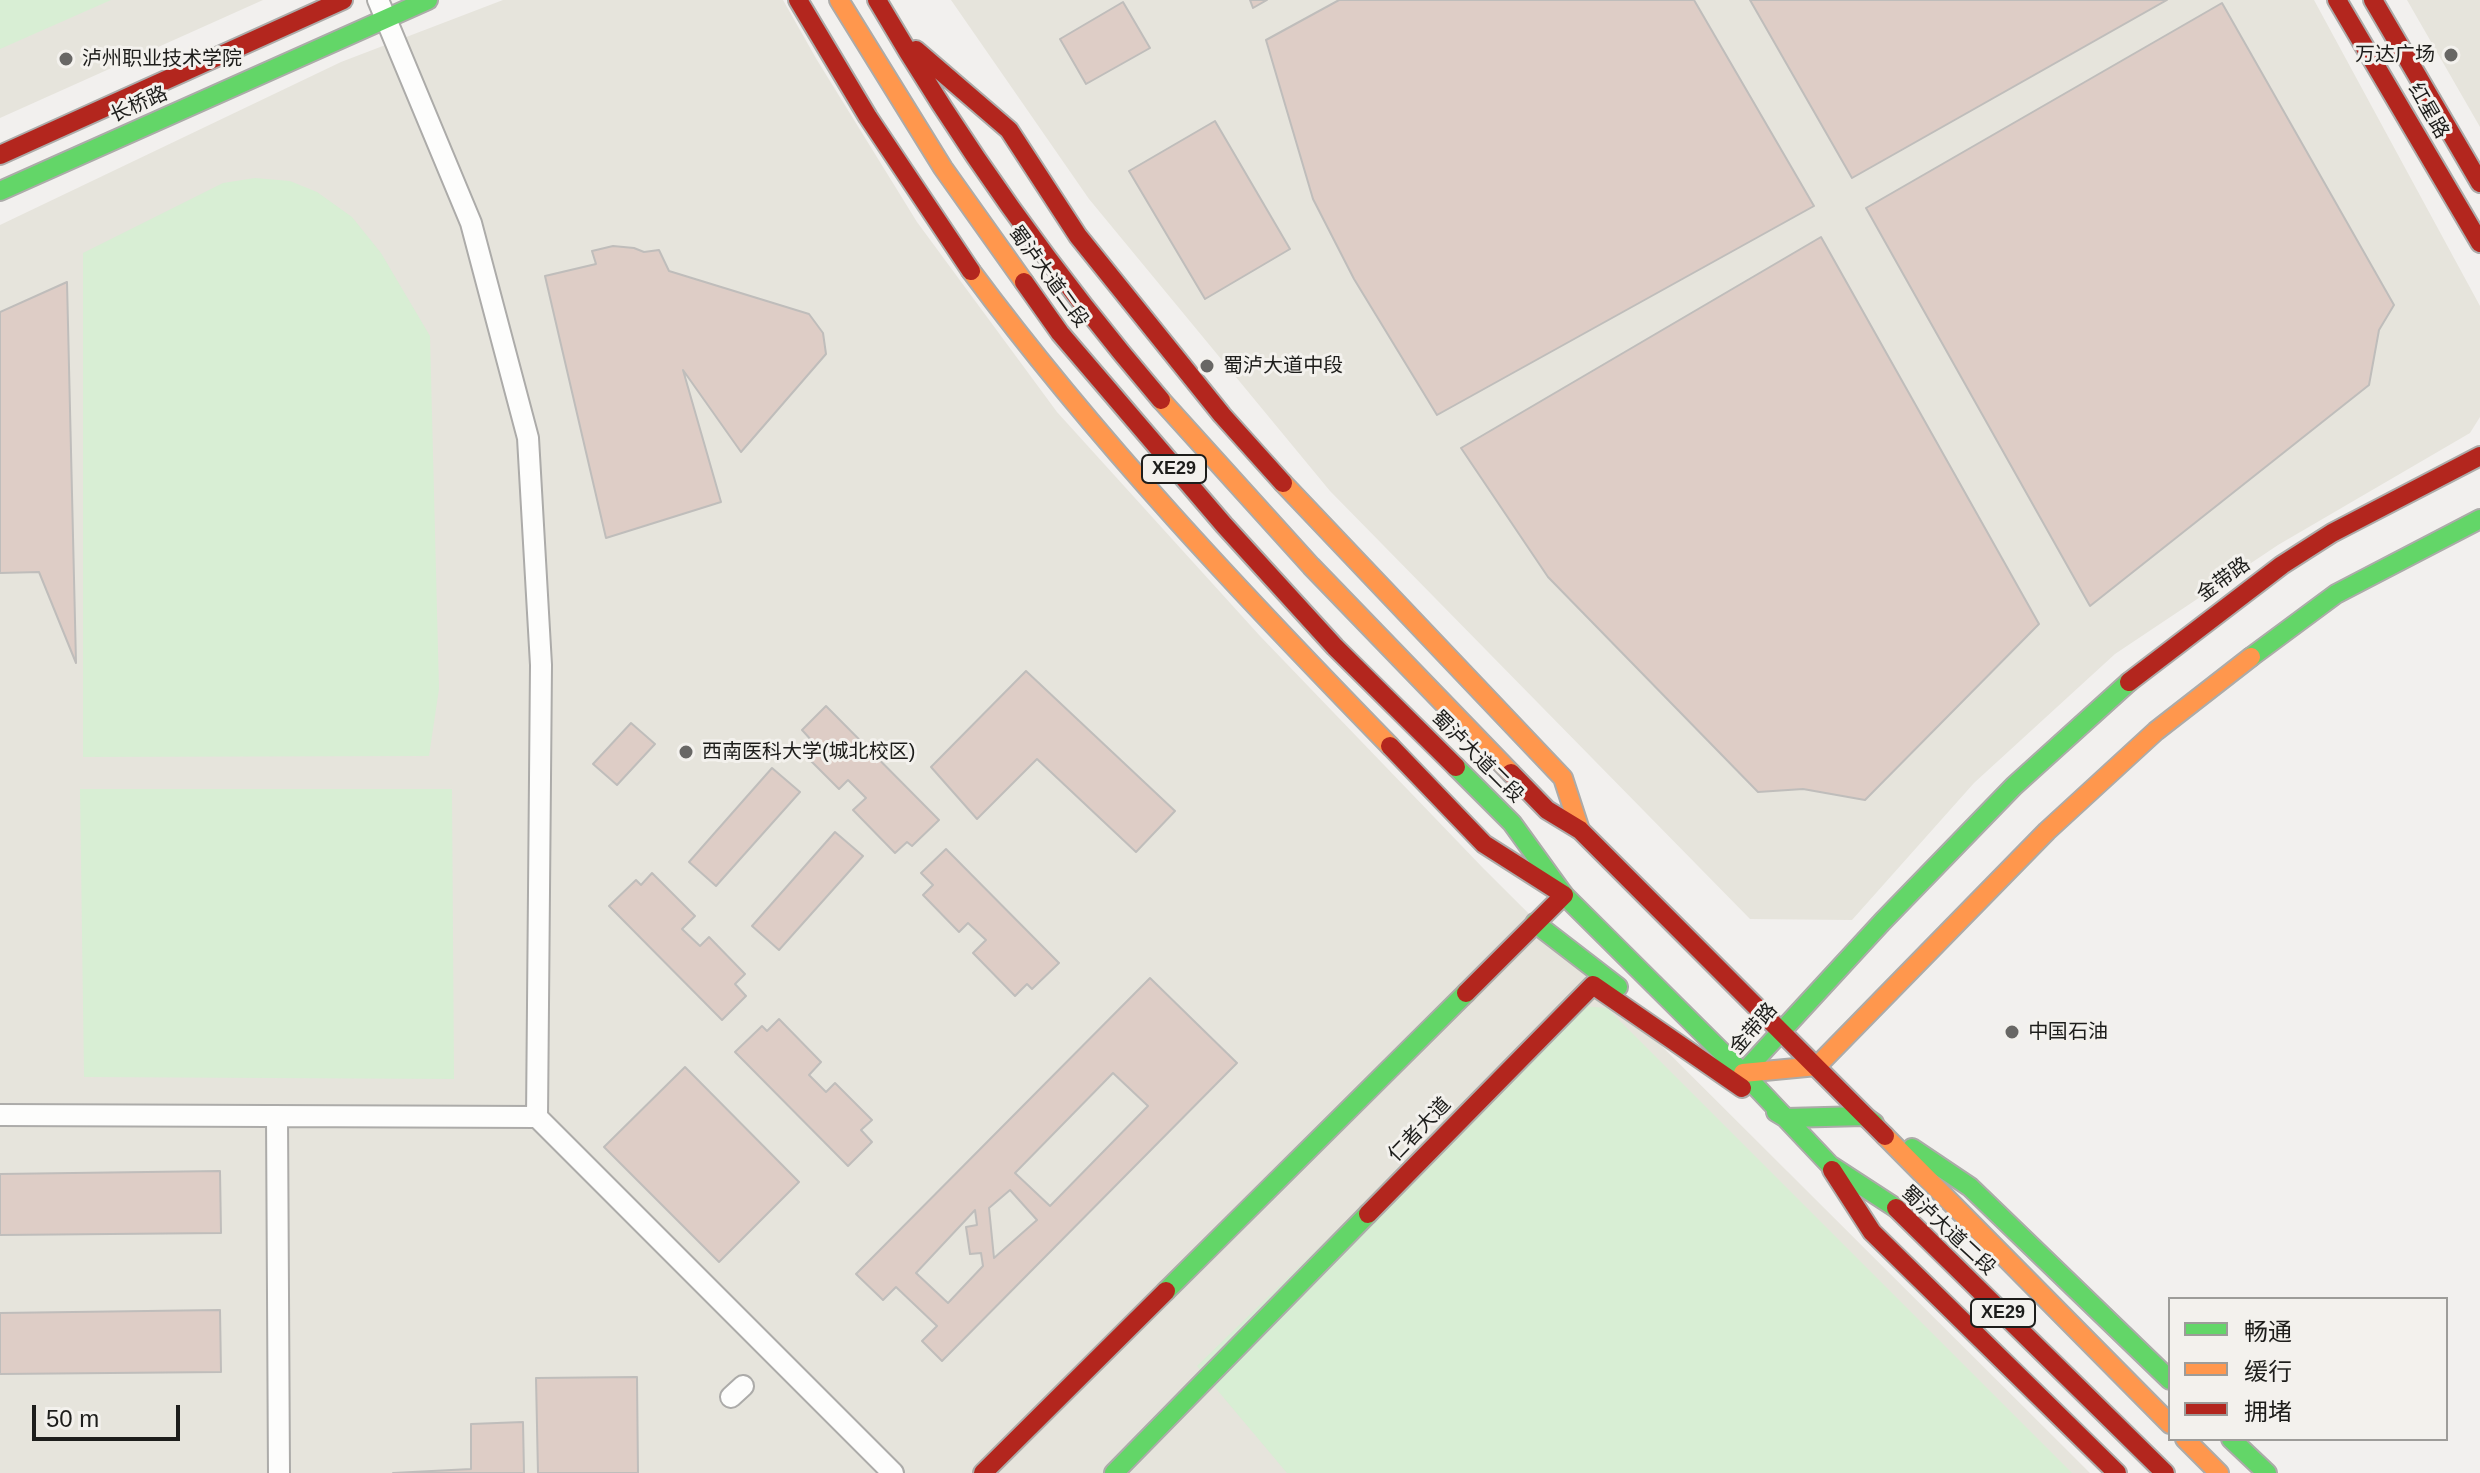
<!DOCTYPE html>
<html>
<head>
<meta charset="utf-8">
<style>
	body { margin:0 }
	#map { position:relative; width:2480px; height:1473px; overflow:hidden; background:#f2f0ee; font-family:Arial,"Noto Sans SC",sans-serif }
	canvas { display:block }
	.legend { position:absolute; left:2168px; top:1297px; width:280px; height:144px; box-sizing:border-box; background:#f3f1ed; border:2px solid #9d9c99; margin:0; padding:10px 14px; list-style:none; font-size:24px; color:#1d1d1b }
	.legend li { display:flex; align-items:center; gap:16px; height:40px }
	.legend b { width:40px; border:2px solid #9d9c99 }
	.scale { position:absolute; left:32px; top:1405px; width:148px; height:36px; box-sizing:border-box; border:4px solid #1d1d1b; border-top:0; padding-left:10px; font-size:24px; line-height:28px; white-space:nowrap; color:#1d1d1b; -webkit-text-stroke:6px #f3f1ed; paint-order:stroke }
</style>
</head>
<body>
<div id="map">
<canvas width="2480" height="1473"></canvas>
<ul class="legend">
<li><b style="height:10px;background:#63d668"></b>畅通</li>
<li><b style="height:10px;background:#ff974d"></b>缓行</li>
<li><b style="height:10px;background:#b3261e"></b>拥堵</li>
</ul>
<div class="scale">50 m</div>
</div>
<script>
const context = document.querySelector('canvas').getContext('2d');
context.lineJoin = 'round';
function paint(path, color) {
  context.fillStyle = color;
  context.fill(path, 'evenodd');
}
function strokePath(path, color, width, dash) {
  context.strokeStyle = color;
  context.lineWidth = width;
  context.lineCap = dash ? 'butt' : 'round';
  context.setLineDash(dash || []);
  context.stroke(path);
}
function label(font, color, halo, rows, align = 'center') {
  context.font = font + ' Arial,"Noto Sans SC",sans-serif';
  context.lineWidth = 6;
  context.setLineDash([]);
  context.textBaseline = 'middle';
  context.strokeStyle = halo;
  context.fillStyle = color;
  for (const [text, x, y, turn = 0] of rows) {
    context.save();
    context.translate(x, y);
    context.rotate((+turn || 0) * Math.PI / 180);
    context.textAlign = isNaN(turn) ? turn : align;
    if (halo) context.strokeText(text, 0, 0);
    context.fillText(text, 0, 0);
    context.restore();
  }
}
const built = new Path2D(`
	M 0,0 L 263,0 L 0,118 Z
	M 503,0 L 783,0 L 817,60 L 917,222 L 1057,412 L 1260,636 L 1484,869 L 2090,1473 L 0,1473 L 0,225 L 341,62 Z
	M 951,0 L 2314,0 L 2480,306 L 2480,417 L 2470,433 L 2278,545 L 2115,654 L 1974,783 L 1852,920 L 1750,919 L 1330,491 L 1089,199 Z
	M 2407,0 L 2480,0 L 2480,127 Z`);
const green = new Path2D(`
	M 0,0 L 111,0 L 0,49 Z
	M 255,178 L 290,181 L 317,192 L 352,217 L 381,253 L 430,336 L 439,689 L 429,756 L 83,757 L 83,253 L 223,183 Z
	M 80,789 L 452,789 L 454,1079 L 84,1077 Z
	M 1568,1005 L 1607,1008 L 2072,1473 L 1287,1473 L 1197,1366 Z`);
const building = new Path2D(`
	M 1250,0 L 1267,0 L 1253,8 Z
	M 1339,0 L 1694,0 L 1814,206 L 1437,415 L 1354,279 L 1313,199 L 1266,40 Z
	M 1750,0 L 2167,0 L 1852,178 Z
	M 1123,2 L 1150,48 L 1086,84 L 1060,39 Z
	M 2222,3 L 2394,305 L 2379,330 L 2369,385 L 2090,606 L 1866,208 Z
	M 1215,121 L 1290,249 L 1205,299 L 1129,171 Z
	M 1821,237 L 2039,624 L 1865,800 L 1803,789 L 1758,792 L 1548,577 L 1461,448 Z
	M 613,246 L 634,248 L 644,252 L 659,250 L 669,271 L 809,314 L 823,333 L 826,354 L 741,452 L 683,370 L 721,502 L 606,538 L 545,276 L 596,264 L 592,251 Z
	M 67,282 L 76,663 L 39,572 L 0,573 L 0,312 Z
	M 1026,671 L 1175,811 L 1136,852 L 1037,759 L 977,819 L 931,767 Z
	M 826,706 L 939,820 L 912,846 L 907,842 L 895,853 L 853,810 L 866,798 L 848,780 L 839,789 L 803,753 L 813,742 L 802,730 Z
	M 631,723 L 655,744 L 617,785 L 593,764 Z
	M 772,768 L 800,792 L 716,886 L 689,862 Z
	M 835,832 L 863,856 L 779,950 L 752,926 Z
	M 946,849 L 1059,963 L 1032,989 L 1027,984 L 1015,996 L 973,953 L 986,940 L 968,923 L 959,932 L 923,895 L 933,885 L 921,873 Z
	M 652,873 L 695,916 L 682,929 L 700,946 L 709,937 L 745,974 L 735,984 L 746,996 L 722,1020 L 609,906 L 636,880 L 641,885 Z
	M 1150,978 L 1237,1063 L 942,1361 L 922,1341 L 937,1326 L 896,1287 L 883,1300 L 856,1274 ZM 1113,1073 L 1148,1106 L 1050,1206 L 1015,1173 ZM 1010,1190 L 1037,1220 L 994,1258 L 989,1208 ZM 975,1210 L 977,1225 L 966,1227 L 970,1254 L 981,1253 L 983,1266 L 948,1303 L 916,1273 Z
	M 779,1019 L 821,1062 L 809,1075 L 826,1092 L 835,1083 L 872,1120 L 861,1130 L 872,1142 L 848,1166 L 735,1052 L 762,1026 L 767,1031 Z
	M 685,1067 L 799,1182 L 719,1262 L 604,1147 Z
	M 220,1171 L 221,1233 L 0,1235 L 0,1174 Z
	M 220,1310 L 221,1372 L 0,1374 L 0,1313 Z
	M 637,1377 L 638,1473 L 538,1473 L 536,1378 Z
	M 523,1422 L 524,1473 L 393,1473 L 471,1469 L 471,1424 Z`);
const street = new Path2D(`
	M 378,0 L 471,223 L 528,438 L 541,665 L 537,1117
	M 0,1115 L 537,1117 L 893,1473
	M 277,1116 L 279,1473
	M 731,1397 L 743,1386`);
const fast = new Path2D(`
	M 0,191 L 428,0
	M 2251,657 L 2336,594 L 2480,519
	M 1456,767 L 1512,823 L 1564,895 L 1743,1073 L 1830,1165 L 1896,1208
	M 1535,923 L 1618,987
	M 1743,1073 L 1883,921 L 2014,786 L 2129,682
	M 1776,1112 L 1786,1118 L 1864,1116 L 1874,1123
	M 1912,1148 L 1970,1187 L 2170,1380
	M 1166,1291 L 1466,993
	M 2231,1439 L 2267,1473
	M 1114,1473 L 1368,1214`);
const slow = new Path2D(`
	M 839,0 L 943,168 L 1024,282
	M 971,271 C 1097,441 1243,595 1390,746
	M 1161,400 L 1311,566 L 1511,773
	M 1283,483 L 1563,778 L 1580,830
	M 1743,1073 L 1817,1066 L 2047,831 L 2156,731 L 2251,657
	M 1885,1136 L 2170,1424
	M 2185,1439 L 2219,1473`);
const jam = new Path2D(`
	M 798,0 L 868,117 L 971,271
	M 877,0 C 959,141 1055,276 1161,400
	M 2337,0 L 2480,243
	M 2373,0 L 2480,183
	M 916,50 L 1009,130 L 1078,236 L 1222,415 L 1283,483
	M 0,155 L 343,0
	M 1024,282 L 1060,333 L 1224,525 L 1335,647 L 1456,767
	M 2129,682 L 2282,565 L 2332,533 L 2480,456
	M 1390,746 L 1484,844 L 1564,895 L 1466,993
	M 1511,773 L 1547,810 L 1580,830 L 1885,1136
	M 1832,1170 L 1872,1232 L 2117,1473
	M 1896,1208 L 2165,1473
	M 1368,1214 L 1593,985 L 1742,1088
	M 983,1473 L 1166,1291`);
const markers = [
	[2451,55,8,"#686765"],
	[66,59,8,"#686765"],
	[1207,366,8,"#686765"],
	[686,752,8,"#686765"],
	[2012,1032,8,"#686765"]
];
const shields = [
	[1174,469,64],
	[2003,1313,64]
];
const shieldNames = [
	["XE29",1174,469],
	["XE29",2003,1313]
];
const poiNames = [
	["万达广场",2435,55,"right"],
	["泸州职业技术学院",82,59],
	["蜀泸大道中段",1223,366],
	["西南医科大学(城北校区)",702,752],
	["中国石油",2028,1032]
];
const streetNames = [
	["长桥路",139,105,-24],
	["红星路",2428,111,60],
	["蜀泸大道二段",1048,277,54],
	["金带路",2224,580,-36],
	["蜀泸大道二段",1477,757,45],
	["金带路",1754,1029,-49],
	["仁者大道",1420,1130,-46],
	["蜀泸大道二段",1948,1231,43]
];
paint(built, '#e6e4dc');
paint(green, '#d8eed4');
paint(building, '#decdc6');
strokePath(building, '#bfbdbb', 2);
strokePath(street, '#acaba9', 24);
strokePath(fast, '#acaba9', 22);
strokePath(slow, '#acaba9', 22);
strokePath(jam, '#acaba9', 22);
strokePath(street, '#fdfdfc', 20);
strokePath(fast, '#63d668', 18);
strokePath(slow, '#ff974d', 18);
strokePath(jam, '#b3261e', 18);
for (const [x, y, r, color] of markers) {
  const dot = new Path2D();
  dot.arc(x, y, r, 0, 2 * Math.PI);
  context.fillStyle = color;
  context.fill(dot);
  strokePath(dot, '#f3f1ed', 3);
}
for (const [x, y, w] of shields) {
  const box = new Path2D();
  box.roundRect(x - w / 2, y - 14, w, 28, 6);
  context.fillStyle = '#f3f1ed';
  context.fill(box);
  strokePath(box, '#1d1d1b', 2);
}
label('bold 18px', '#1d1d1b', null, shieldNames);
label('20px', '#1d1d1b', '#f3f1ed', poiNames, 'left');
label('20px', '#1d1d1b', '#f3f1ed', streetNames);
</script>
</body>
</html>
